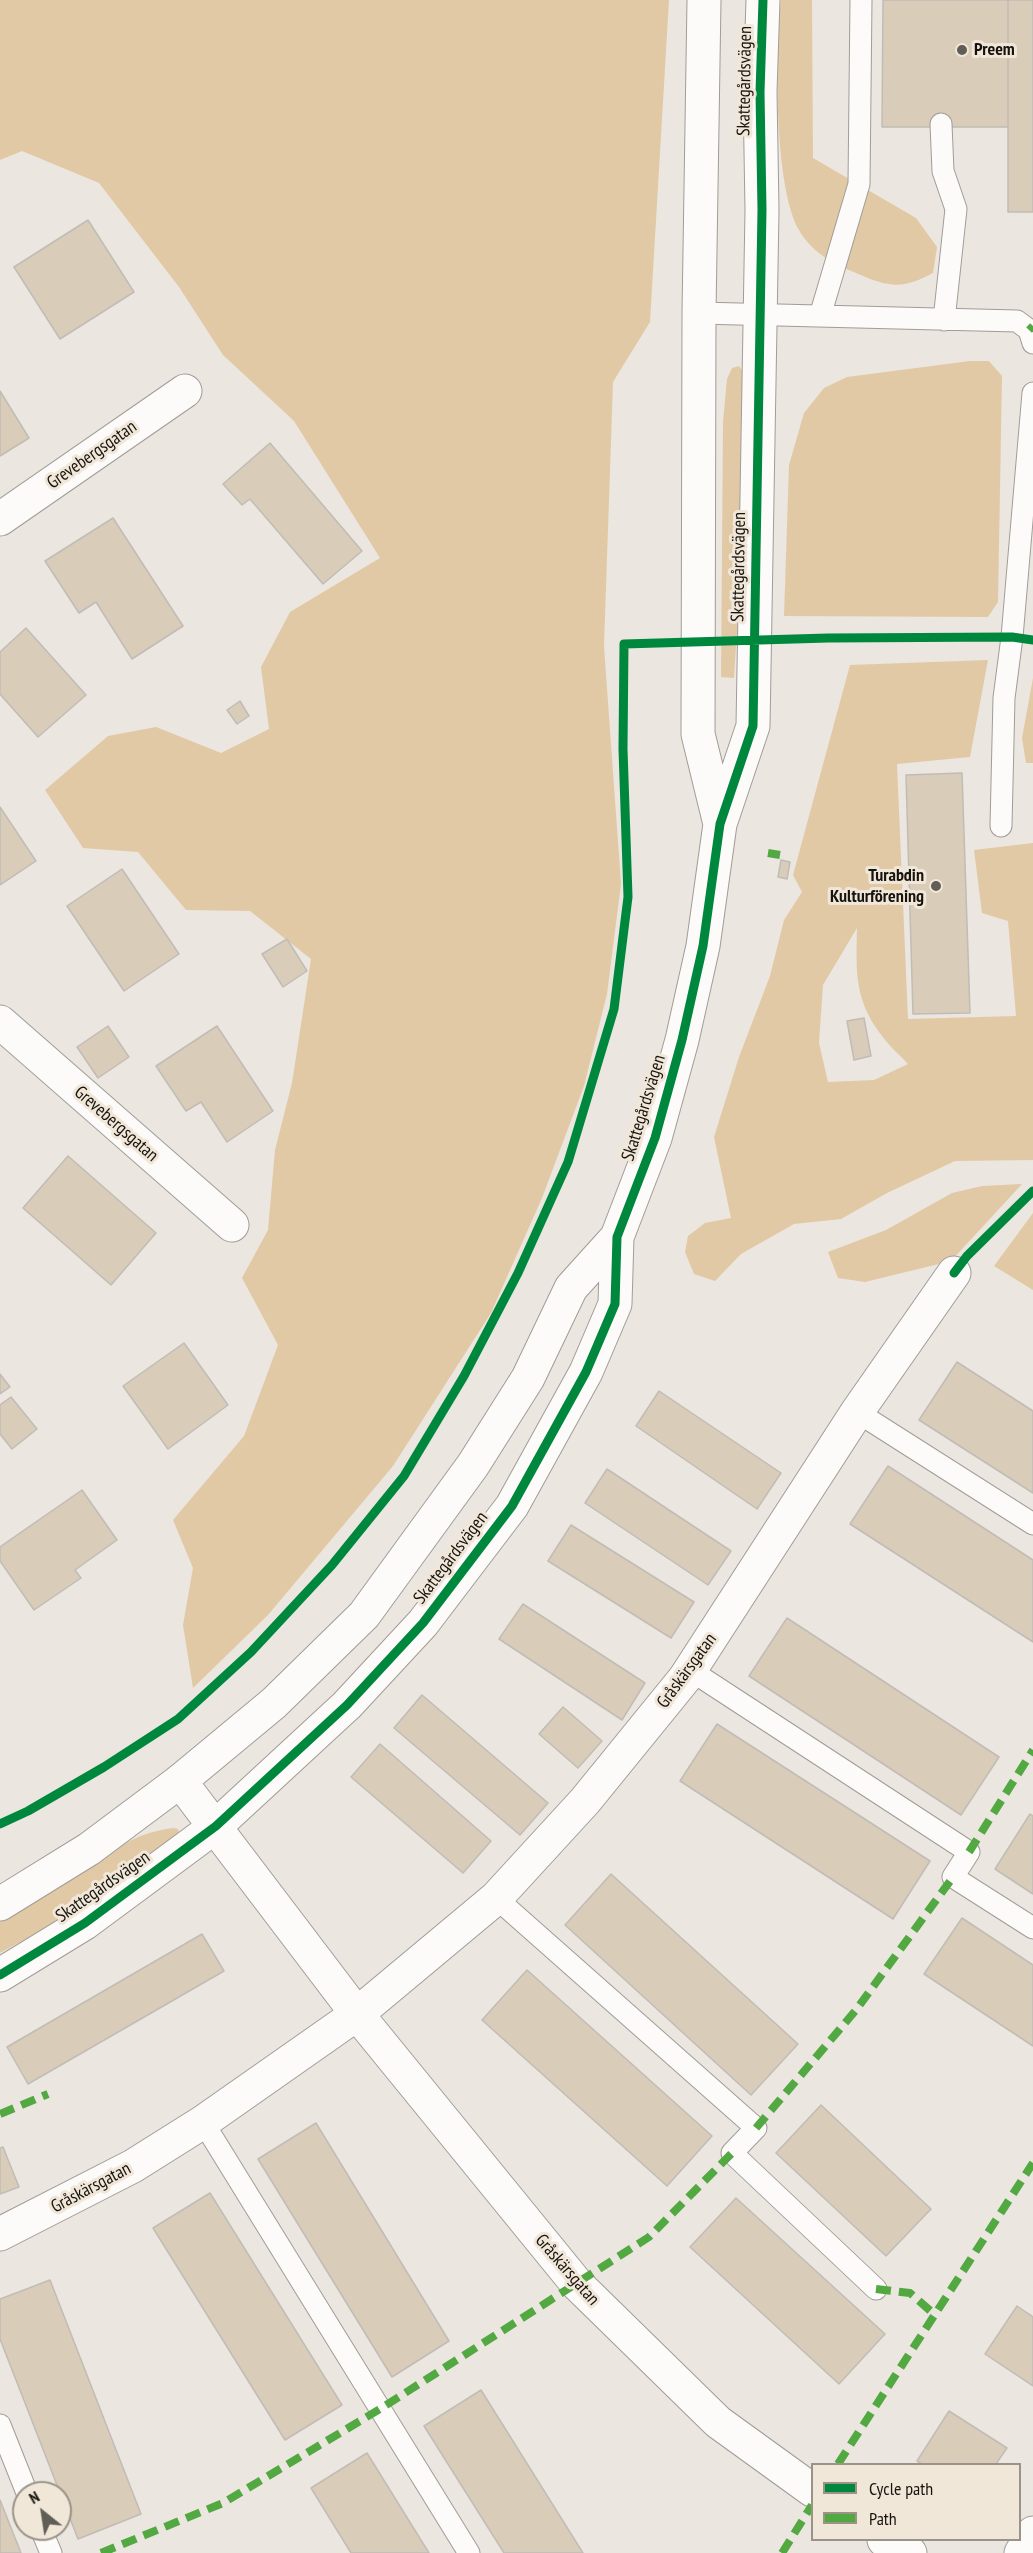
<!DOCTYPE html>
<html>
<head>
<meta charset="utf-8">
<style>
	body { margin:0 }
	#map { position:relative; width:1033px; height:2553px; overflow:hidden; background:#ebe6df; font-family:"PT Sans Narrow",sans-serif }
	canvas { display:block }
	.legend { position:absolute; left:811px; top:2463px; width:210px; height:78px; box-sizing:border-box; background:#f1e7d9; border:2px solid #9a9388; margin:0; padding:8px 10px; list-style:none; font-size:18px; color:#17140f }
	.legend li { display:flex; align-items:center; gap:12px; height:30px }
	.legend b { width:30px; border:2px solid #9a9388 }
	.north { position:absolute; left:12px; top:2481px; width:60px; height:60px; box-sizing:border-box; background:#f1e7d9; border:2px solid #9a9388; border-radius:50%; rotate:330deg; font-size:16px; font-weight:700; line-height:24px; text-align:center; color:#17140f }
	.north::after { content:''; display:block; margin:auto; width:21px; height:27px; background:#615e58; clip-path:polygon(50% 0,100% 100%,50% 72%,0 100%) }
</style>
</head>
<body>
<div id="map">
<canvas width="1033" height="2553"></canvas>
<ul class="legend">
<li><b style="height:8px;background:#00873e"></b>Cycle path</li>
<li><b style="height:8px;background:#52a841"></b>Path</li>
</ul>
<div class="north">N</div>
</div>
<script>
const context = document.querySelector('canvas').getContext('2d');
context.lineJoin = 'round';
function paint(path, color) {
  context.fillStyle = color;
  context.fill(path, 'evenodd');
}
function strokePath(path, color, width, dash) {
  context.strokeStyle = color;
  context.lineWidth = width;
  context.lineCap = dash ? 'butt' : 'round';
  context.setLineDash(dash || []);
  context.stroke(path);
}
function label(font, color, halo, rows, align = 'center') {
  context.font = font + ' "PT Sans Narrow",sans-serif';
  context.lineWidth = 6;
  context.setLineDash([]);
  context.textBaseline = 'middle';
  context.strokeStyle = halo;
  context.fillStyle = color;
  for (const [text, x, y, turn = 0] of rows) {
    context.save();
    context.translate(x, y);
    context.rotate((+turn || 0) * Math.PI / 180);
    context.textAlign = isNaN(turn) ? turn : align;
    if (halo) context.strokeText(text, 0, 0);
    context.fillText(text, 0, 0);
    context.restore();
  }
}
const green = new Path2D(`
	M 0,0 L 669,0 L 650,322 L 613,382 L 604,646 L 621,884 L 607,994 L 584,1086 L 542,1198 L 491,1313 L 393,1466 L 268,1615 L 193,1688 L 183,1625 L 193,1568 L 173,1520 L 244,1436 L 278,1345 L 242,1278 L 268,1230 L 275,1150 L 292,1083 L 311,959 L 250,911 L 186,910 L 138,852 L 83,848 L 45,790 L 108,736 L 156,727 L 221,753 L 269,729 L 261,667 L 290,612 L 380,558 L 294,421 L 223,355 L 179,287 L 99,183 L 22,151 L 0,160 Z
	M 781,0 L 812,0 L 813,158 L 916,218 L 937,247 L 933,273 C 902,290 888,287 856,273 C 834,264 811,252 799,230 C 774,187 775,51 781,0 Z
	M 970,361 L 989,361 L 1002,376 L 998,602 L 988,617 L 784,616 L 789,465 L 804,413 L 824,388 L 847,377 Z
	M 739,366 L 742,370 L 742,550 L 734,678 L 721,677 L 723,422 L 727,379 L 732,368 Z
	M 988,660 L 970,757 L 897,764 L 908,1019 L 1016,1016 L 1008,921 L 982,913 L 974,850 L 1033,843 L 1033,1160 L 955,1161 L 887,1193 L 841,1219 L 794,1224 L 741,1254 L 715,1281 L 694,1274 L 685,1252 L 688,1236 L 705,1223 L 731,1218 L 714,1137 L 739,1057 L 770,976 L 784,920 L 802,892 L 793,875 L 850,665 ZM 857,928 C 856,971 854,1000 882,1036 C 889,1046 900,1055 908,1064 L 874,1080 L 828,1082 L 819,1043 L 823,985 Z
	M 1033,678 L 1033,763 L 1026,763 L 1022,738 Z
	M 1022,1184 L 951,1261 L 865,1282 L 838,1278 L 828,1252 L 886,1230 L 952,1193 L 982,1186 Z
	M 1033,1213 L 1033,1290 L 994,1266 Z
	M 173,1828 L 178,1829 L 179,1833 C 121,1877 64,1919 0,1953 L 0,1919 C 24,1905 49,1891 73,1877 C 110,1855 128,1834 173,1828 Z`);
const building = new Path2D(`
	M 883,0 L 1008,0 L 1008,127 L 882,127 Z
	M 1008,0 L 1033,0 L 1033,212 L 1008,212 Z
	M 88,220 L 134,292 L 60,339 L 14,267 Z
	M 0,391 L 29,438 L 0,456 Z
	M 270,443 L 362,551 L 323,584 L 250,499 L 242,505 L 223,484 Z
	M 113,518 L 183,626 L 132,659 L 96,602 L 79,613 L 45,561 Z
	M 26,628 L 86,695 L 38,737 L 0,694 L 0,652 Z
	M 240,701 L 249,716 L 237,724 L 227,710 Z
	M 962,773 L 970,1013 L 913,1014 L 906,775 Z
	M 0,807 L 36,861 L 0,885 Z
	M 781,860 L 790,862 L 787,879 L 778,877 Z
	M 122,869 L 179,954 L 124,991 L 67,906 Z
	M 287,939 L 307,971 L 283,987 L 262,954 Z
	M 864,1018 L 871,1056 L 854,1060 L 847,1021 Z
	M 108,1026 L 129,1057 L 98,1078 L 77,1047 Z
	M 217,1026 L 273,1111 L 227,1142 L 201,1102 L 186,1111 L 156,1066 Z
	M 68,1156 L 156,1233 L 111,1285 L 23,1208 Z
	M 184,1343 L 228,1405 L 168,1449 L 123,1386 Z
	M 957,1362 L 1033,1411 L 1033,1493 L 919,1420 Z
	M 0,1374 L 10,1387 L 0,1394 Z
	M 659,1391 L 781,1473 L 757,1509 L 636,1426 Z
	M 11,1397 L 37,1429 L 12,1449 L 0,1434 L 0,1405 Z
	M 888,1466 L 1033,1560 L 1033,1642 L 850,1524 Z
	M 607,1469 L 731,1551 L 708,1585 L 585,1503 Z
	M 82,1490 L 117,1540 L 75,1570 L 81,1578 L 34,1610 L 0,1561 L 0,1547 Z
	M 571,1525 L 694,1602 L 671,1638 L 548,1561 Z
	M 523,1604 L 645,1683 L 622,1720 L 499,1639 Z
	M 787,1618 L 999,1757 L 961,1815 L 749,1676 Z
	M 422,1695 L 548,1803 L 520,1835 L 394,1728 Z
	M 563,1707 L 602,1741 L 578,1768 L 539,1734 Z
	M 717,1724 L 930,1861 L 893,1919 L 680,1781 Z
	M 380,1744 L 491,1841 L 463,1873 L 351,1777 Z
	M 1030,1814 L 1033,1816 L 1033,1894 L 995,1869 Z
	M 611,1874 L 798,2044 L 751,2095 L 565,1925 Z
	M 962,1918 L 1033,1965 L 1033,2046 L 924,1974 Z
	M 202,1934 L 224,1971 L 28,2084 L 7,2047 Z
	M 527,1970 L 712,2136 L 667,2186 L 482,2020 Z
	M 821,2105 L 931,2209 L 886,2256 L 776,2153 Z
	M 316,2123 L 449,2341 L 392,2377 L 258,2159 Z
	M 3,2147 L 19,2187 L 0,2194 L 0,2148 Z
	M 210,2193 L 342,2405 L 285,2440 L 153,2228 Z
	M 736,2198 L 885,2334 L 839,2384 L 690,2247 Z
	M 50,2280 L 141,2514 L 78,2539 L 0,2339 L 0,2299 Z
	M 1017,2306 L 1033,2317 L 1033,2386 L 985,2354 Z
	M 481,2390 L 583,2553 L 504,2553 L 424,2426 Z
	M 949,2411 L 1007,2448 L 996,2464 L 922,2464 L 917,2461 Z
	M 367,2453 L 429,2553 L 351,2553 L 311,2488 Z
	M 0,2500 L 21,2553 L 0,2553 Z`);
const lane = new Path2D(`
	M 941,124 L 943,171 L 956,209 L 944,320
	M 699,313 L 1017,321 L 1029,330 L 1033,343
	M 820,316 L 859,184 L 861,0
	M 1001,826 L 1004,698 L 1012,637 L 1033,393
	M 857,1412 L 1033,1524
	M 690,1670 L 969,1852 L 953,1877 L 1033,1928
	M 496,1898 L 756,2128 L 732,2153 L 876,2289
	M 203,2122 L 469,2553
	M 0,2425 L 27,2493
	M 41,2529 L 51,2553`);
const street = new Path2D(`
	M 0,519 L 185,391
	M 0,1022 L 232,1225
	M 180,1781 L 357,2014 L 577,2284 L 718,2422 L 812,2490
	M 0,2234 L 133,2166 L 203,2122 L 357,2014 L 496,1898 L 585,1801 L 685,1678 L 857,1412 L 954,1273
	M 884,2540 L 910,2553
	M 1021,2553 L 1033,2533`);
const secondary = new Path2D(`
	M 704,0 L 699,313 L 698,734 L 720,824
	M 0,1904 L 89,1849 L 180,1781 L 274,1703 L 364,1615 L 473,1465 L 528,1378 L 571,1288 L 617,1237
	M 0,1975 L 85,1923 L 216,1826 L 347,1705 L 423,1623 L 512,1506 L 586,1372 L 615,1304 L 617,1237 L 655,1138 L 682,1040 L 703,946 L 720,824 L 753,726 L 762,210 L 760,92 L 763,0`);
const quiet = new Path2D(`
	M 1029,330 L 1033,326
	M 768,853 L 780,855
	M 969,1852 L 1033,1750
	M 0,2114 L 48,2094
	M 756,2128 L 856,2010 L 953,1877
	M 876,2289 L 910,2293 L 934,2314
	M 838,2464 L 1033,2163
	M 101,2553 L 223,2503 L 380,2409 L 649,2237 L 732,2153
	M 782,2553 L 812,2505`);
const cycleway = new Path2D(`
	M 954,1273 L 967,1256 L 1033,1191
	M 0,1824 L 28,1811 L 104,1767 L 178,1719 L 251,1652 L 332,1565 L 404,1476 L 464,1376 L 518,1273 L 568,1162 L 614,1009 L 628,897 L 623,749 L 624,644 L 828,638 L 1012,637 L 1033,640
	M 0,1975 L 85,1923 L 216,1826 L 347,1705 L 423,1623 L 512,1506 L 586,1372 L 615,1304 L 617,1237 L 655,1138 L 682,1040 L 703,946 L 720,824 L 753,726 L 762,210 L 760,92 L 763,0`);
const markers = [
	[962,50,6,"#615e58"],
	[936,886,6,"#615e58"]
];
const poiNames = [
	["Preem",974,50],
	["Turabdin",924,876,"right"],
	["Kulturförening",924,897,"right"]
];
const streetNames = [
	["Skattegårdsvägen",745,81,-89],
	["Grevebergsgatan",92,455,-35],
	["Skattegårdsvägen",739,567,-89],
	["Skattegårdsvägen",644,1108,-73],
	["Grevebergsgatan",116,1124,41],
	["Skattegårdsvägen",451,1558,-53],
	["Gråskärsgatan",687,1671,-54],
	["Skattegårdsvägen",103,1887,-35],
	["Gråskärsgatan",91,2188,-28],
	["Gråskärsgatan",567,2270,49]
];
paint(green, '#e2c9a5');
paint(building, '#d9ccb9');
strokePath(building, '#c1bcb6', 1.5);
strokePath(lane, '#a09c97', 23);
strokePath(street, '#a09c97', 35);
strokePath(secondary, '#a09c97', 35);
strokePath(lane, '#fcfbfa', 21);
strokePath(street, '#fcfbfa', 33);
strokePath(secondary, '#fcfbfa', 33);
strokePath(quiet, '#52a841', 8, [15, 8]);
strokePath(cycleway, '#00873e', 9);
for (const [x, y, r, color] of markers) {
  const dot = new Path2D();
  dot.arc(x, y, r, 0, 2 * Math.PI);
  context.fillStyle = color;
  context.fill(dot);
  strokePath(dot, '#f1e7d9', 2);
}
label('bold 18px', '#17140f', '#f1e7d9', poiNames, 'left');
label('18px', '#17140f', '#f1e7d9', streetNames);
</script>
</body>
</html>
